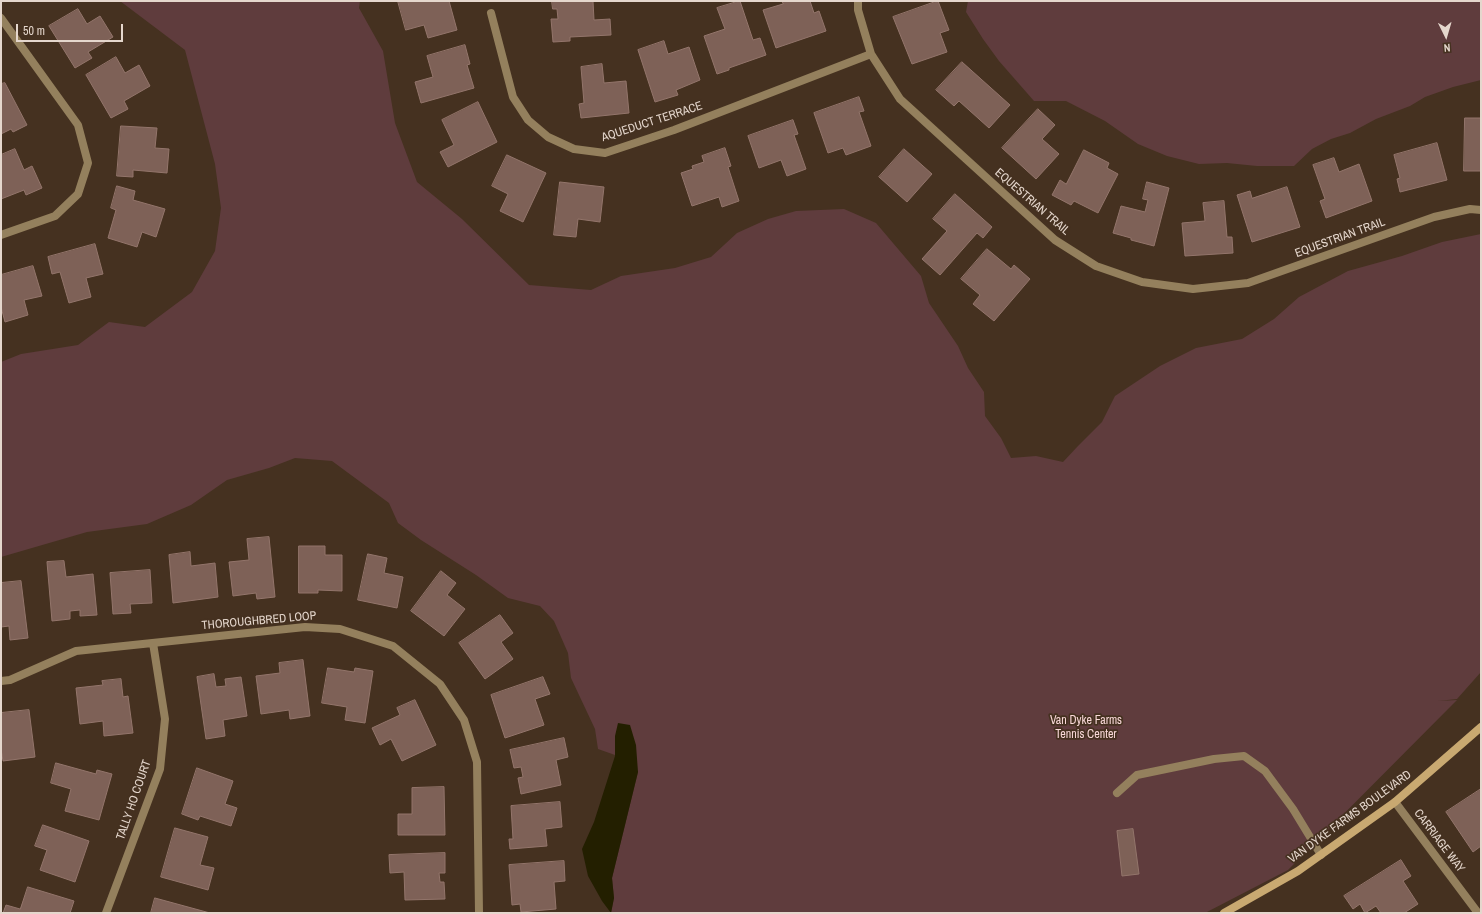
<!DOCTYPE html>
<html>
<head>
<meta charset="utf-8">
<style>
	body { margin:0 }
	#map { position:relative; width:1482px; height:914px; overflow:hidden; background:#453120; font-family:"Archivo Narrow",sans-serif }
	canvas { display:block }
	.frame { position:absolute; inset:0; border:2px solid #e5d7cd; pointer-events:none }
	.north { position:absolute; left:1426px; top:16px; width:40px; height:40px; -webkit-text-stroke:3px #453120; paint-order:stroke; rotate:175deg; font-size:11px; font-weight:700; line-height:16px; text-align:center; color:#e5d7cd }
	.north::after { content:''; display:block; margin:auto; width:14px; height:18px; background:#e5d7cd; clip-path:polygon(50% 0,100% 100%,50% 72%,0 100%) }
	.scale { position:absolute; left:16px; top:24px; width:107px; height:18px; box-sizing:border-box; border:2px solid #e5d7cd; border-top:0; padding-left:5px; font-size:12px; line-height:14px; white-space:nowrap; color:#e5d7cd; -webkit-text-stroke:3px #453120; paint-order:stroke }
</style>
</head>
<body>
<div id="map">
<canvas width="1482" height="914"></canvas>
<div class="frame"></div>
<div class="north">N</div>
<div class="scale">50 m</div>
</div>
<script>
const context = document.querySelector('canvas').getContext('2d');
context.lineJoin = 'round';
function paint(path, color) {
  context.fillStyle = color;
  context.fill(path, 'evenodd');
}
function strokePath(path, color, width, dash) {
  context.strokeStyle = color;
  context.lineWidth = width;
  context.lineCap = dash ? 'butt' : 'round';
  context.setLineDash(dash || []);
  context.stroke(path);
}
function label(font, color, halo, rows, align = 'center') {
  context.font = font + ' "Archivo Narrow",sans-serif';
  context.lineWidth = 3.5;
  context.setLineDash([]);
  context.textBaseline = 'middle';
  context.strokeStyle = halo;
  context.fillStyle = color;
  for (const [text, x, y, turn = 0] of rows) {
    context.save();
    context.translate(x, y);
    context.rotate((+turn || 0) * Math.PI / 180);
    context.textAlign = isNaN(turn) ? turn : align;
    if (halo) context.strokeText(text, 0, 0);
    context.fillText(text, 0, 0);
    context.restore();
  }
}
const green = new Path2D(`
	M 120,1 L 360,1 L 359,8 L 383,51 L 395,123 L 417,182 L 462,219 L 529,285 L 591,290 L 621,276 L 675,268 L 711,257 L 737,233 L 768,219 L 796,211 L 844,209 L 876,223 L 921,276 L 929,303 L 958,346 L 968,368 L 984,392 L 985,416 L 1001,438 L 1011,458 L 1036,456 L 1063,462 L 1078,446 L 1102,422 L 1115,396 L 1160,366 L 1196,348 L 1242,339 L 1274,319 L 1299,297 L 1348,271 L 1402,256 L 1442,242 L 1481,234 L 1481,672 L 1457,699 L 1438,701 L 1457,700 L 1288,870 L 1205,913 L 611,913 L 614,898 L 612,878 L 638,772 L 615,736 L 615,755 L 598,749 L 595,729 L 571,678 L 568,653 L 554,621 L 540,606 L 508,598 L 476,575 L 421,540 L 398,523 L 389,503 L 332,461 L 295,458 L 269,468 L 227,480 L 191,505 L 147,524 L 87,532 L 1,557 L 1,362 L 21,354 L 78,345 L 109,322 L 145,327 L 192,292 L 215,251 L 221,208 L 215,164 L 185,50 Z
	M 968,1 L 1481,1 L 1481,80 L 1453,87 L 1425,97 L 1410,106 L 1376,119 L 1350,133 L 1331,139 L 1312,149 L 1294,166 L 1257,166 L 1227,163 L 1199,164 L 1167,156 L 1138,144 L 1105,121 L 1066,101 L 1034,101 L 999,61 L 983,39 L 966,12 Z`);
const water = new Path2D(`
	M 618,723 L 630,725 L 636,745 L 638,772 L 612,878 L 614,898 L 611,913 L 602,901 L 588,876 L 582,849 L 594,822 L 615,756 L 615,736 Z`);
const building = new Path2D(`
	M 398,1 L 449,1 L 457,30 L 428,38 L 424,25 L 406,30 Z
	M 552,1 L 593,1 L 594,20 L 610,19 L 611,35 L 570,37 L 570,41 L 553,42 L 551,19 L 558,19 L 557,9 L 553,9 Z
	M 740,1 L 753,40 L 760,38 L 766,55 L 729,68 L 729,70 L 717,74 L 704,36 L 725,29 L 717,8 Z
	M 782,1 L 810,1 L 814,13 L 819,11 L 826,31 L 776,48 L 763,10 L 783,4 Z
	M 938,1 L 949,30 L 940,33 L 947,52 L 912,64 L 893,17 Z
	M 78,9 L 87,24 L 100,16 L 113,37 L 88,52 L 92,58 L 75,68 L 49,26 Z
	M 664,41 L 668,54 L 689,47 L 700,80 L 676,90 L 678,95 L 655,102 L 638,50 Z
	M 465,45 L 470,64 L 467,65 L 474,88 L 421,103 L 415,82 L 433,77 L 427,56 Z
	M 116,57 L 125,73 L 139,65 L 150,86 L 124,101 L 128,109 L 111,118 L 86,75 Z
	M 962,62 L 1010,105 L 989,128 L 959,101 L 954,106 L 936,90 Z
	M 602,64 L 604,83 L 626,81 L 629,113 L 581,118 L 579,104 L 584,103 L 581,67 Z
	M 5,83 L 27,125 L 13,132 L 11,129 L 1,134 L 1,84 Z
	M 859,97 L 864,111 L 859,112 L 871,146 L 846,155 L 843,148 L 828,153 L 814,113 Z
	M 478,102 L 497,142 L 448,167 L 440,152 L 454,145 L 442,120 Z
	M 1038,109 L 1055,125 L 1042,139 L 1059,154 L 1036,179 L 1002,148 Z
	M 1465,118 L 1481,118 L 1481,171 L 1464,171 Z
	M 793,120 L 798,134 L 794,135 L 806,169 L 787,176 L 781,160 L 759,168 L 748,136 Z
	M 121,126 L 157,128 L 155,148 L 169,149 L 167,173 L 133,170 L 133,177 L 117,176 Z
	M 1437,143 L 1447,180 L 1400,192 L 1397,179 L 1400,178 L 1394,155 Z
	M 725,148 L 731,166 L 728,167 L 739,201 L 722,207 L 719,197 L 692,206 L 681,173 L 693,169 L 692,166 L 704,162 L 702,156 Z
	M 15,149 L 24,170 L 32,166 L 42,188 L 26,195 L 24,190 L 1,199 L 1,155 Z
	M 904,149 L 932,174 L 907,202 L 879,177 Z
	M 1084,150 L 1109,163 L 1107,168 L 1118,174 L 1098,213 L 1074,201 L 1071,205 L 1052,195 L 1060,180 L 1066,184 Z
	M 507,155 L 546,173 L 523,222 L 500,211 L 508,194 L 492,186 Z
	M 1334,158 L 1339,172 L 1359,164 L 1372,201 L 1326,218 L 1320,201 L 1325,199 L 1313,165 Z
	M 560,182 L 604,187 L 600,222 L 578,219 L 576,237 L 554,235 Z
	M 1147,182 L 1169,188 L 1154,246 L 1131,240 L 1131,238 L 1113,233 L 1121,206 L 1145,212 L 1148,200 L 1143,199 Z
	M 117,186 L 135,191 L 133,200 L 165,209 L 156,237 L 142,232 L 137,247 L 108,238 L 116,210 L 111,208 Z
	M 1287,187 L 1300,227 L 1252,242 L 1237,195 L 1250,191 L 1252,198 Z
	M 955,194 L 992,227 L 983,238 L 977,233 L 940,275 L 922,259 L 947,231 L 933,219 Z
	M 1224,201 L 1227,237 L 1232,237 L 1233,253 L 1185,256 L 1182,223 L 1205,221 L 1203,203 Z
	M 95,244 L 103,274 L 86,278 L 91,297 L 69,303 L 60,272 L 52,274 L 48,257 Z
	M 987,249 L 1011,269 L 1014,265 L 1030,279 L 994,321 L 973,304 L 980,295 L 961,279 Z
	M 33,266 L 42,296 L 24,300 L 28,315 L 5,322 L 1,307 L 1,275 Z
	M 269,537 L 275,597 L 257,599 L 256,593 L 233,596 L 229,562 L 249,560 L 247,539 Z
	M 299,546 L 325,546 L 325,555 L 342,555 L 342,591 L 318,590 L 318,593 L 299,593 Z
	M 190,552 L 191,566 L 215,563 L 218,597 L 173,603 L 169,555 Z
	M 368,554 L 387,558 L 384,573 L 403,577 L 397,608 L 358,600 Z
	M 64,561 L 66,577 L 93,574 L 97,615 L 80,616 L 80,610 L 70,611 L 70,619 L 52,621 L 47,562 Z
	M 150,570 L 152,603 L 130,604 L 131,613 L 113,614 L 110,573 Z
	M 441,571 L 456,583 L 447,595 L 465,609 L 444,636 L 411,611 Z
	M 21,581 L 28,638 L 10,640 L 9,626 L 1,627 L 1,583 Z
	M 500,615 L 513,633 L 501,642 L 513,659 L 485,679 L 459,643 Z
	M 303,660 L 310,716 L 290,719 L 289,710 L 261,714 L 256,676 L 280,673 L 279,663 Z
	M 328,668 L 354,672 L 355,668 L 373,671 L 365,723 L 345,720 L 347,707 L 322,703 Z
	M 214,674 L 216,687 L 226,686 L 225,679 L 241,677 L 247,716 L 223,720 L 225,736 L 206,739 L 197,677 Z
	M 543,677 L 550,694 L 535,699 L 544,725 L 505,738 L 491,695 Z
	M 121,679 L 123,697 L 128,696 L 133,733 L 104,736 L 103,721 L 80,724 L 76,688 L 103,685 L 102,681 Z
	M 415,700 L 436,745 L 402,761 L 391,739 L 380,745 L 372,728 L 400,715 L 397,708 Z
	M 29,710 L 35,757 L 3,761 L 1,749 L 1,713 Z
	M 564,738 L 568,757 L 556,760 L 561,785 L 521,794 L 518,778 L 523,777 L 521,767 L 514,768 L 510,750 Z
	M 56,763 L 96,774 L 97,770 L 112,774 L 99,820 L 65,811 L 71,789 L 51,783 Z
	M 197,768 L 233,781 L 225,804 L 237,808 L 231,826 L 200,816 L 198,820 L 182,814 Z
	M 444,787 L 445,835 L 398,835 L 398,814 L 412,814 L 412,788 Z
	M 1481,789 L 1481,846 L 1473,852 L 1446,812 Z
	M 560,802 L 562,827 L 545,829 L 547,846 L 510,849 L 509,839 L 513,839 L 511,806 Z
	M 43,825 L 89,841 L 75,882 L 40,870 L 47,850 L 35,846 Z
	M 175,828 L 208,837 L 200,865 L 214,868 L 208,890 L 161,877 Z
	M 1133,829 L 1139,874 L 1122,876 L 1117,831 Z
	M 445,853 L 445,873 L 439,873 L 440,882 L 444,882 L 445,899 L 405,900 L 404,872 L 390,873 L 389,855 Z
	M 1401,860 L 1411,876 L 1403,881 L 1418,904 L 1404,913 L 1381,913 L 1376,906 L 1365,913 L 1360,904 L 1353,909 L 1344,896 Z
	M 564,861 L 565,881 L 554,882 L 556,909 L 521,912 L 520,904 L 512,905 L 509,865 Z
	M 28,887 L 74,901 L 70,913 L 3,913 L 6,905 L 20,909 Z
	M 155,898 L 210,913 L 151,913 Z`);
const lane = new Path2D(`
	M 1117,793 L 1137,775 L 1214,759 L 1244,756 L 1265,771 L 1293,809 L 1321,855`);
const street = new Path2D(`
	M 858,1 L 858,10 L 871,54 L 900,99 L 1055,240 L 1096,266 L 1142,282 L 1193,289 L 1248,283 L 1434,217 L 1470,209 L 1481,210
	M 491,13 L 513,97 L 528,120 L 548,137 L 574,149 L 605,153 L 674,130 L 871,54
	M 1,18 L 78,125 L 88,163 L 78,194 L 55,216 L 1,235
	M 1,681 L 10,680 L 76,651 L 305,627 L 340,629 L 393,646 L 440,684 L 464,720 L 477,762 L 479,913
	M 1395,802 L 1478,913
	M 106,913 L 160,769 L 165,719 L 153,643`);
const secondary = new Path2D(`
	M 1224,913 L 1298,871 L 1395,802 L 1481,727`);
const streetNames = [
	["AQUEDUCT TERRACE",652,122,-18],
	["EQUESTRIAN TRAIL",1032,202,41],
	["EQUESTRIAN TRAIL",1340,238,-20],
	["THOROUGHBRED LOOP",259,621,-5],
	["TALLY HO COURT",134,800,-71],
	["VAN DYKE FARMS BOULEVARD",1350,817,-36],
	["CARRIAGE WAY",1439,841,53]
];
const parkNames = [
	["Van Dyke Farms",1086,721],
	["Tennis Center",1086,735]
];
paint(green, '#5f3c3d');
paint(water, '#231f00');
paint(building, '#7e6157');
strokePath(building, '#93756b', 1);
strokePath(lane, '#94805d', 8);
strokePath(street, '#94805d', 8);
strokePath(secondary, '#c9a971', 8);
label('12px', '#e5d7cd', '#453120', streetNames);
label('12px', '#f9d8d8', '#453120', parkNames);
</script>
</body>
</html>
